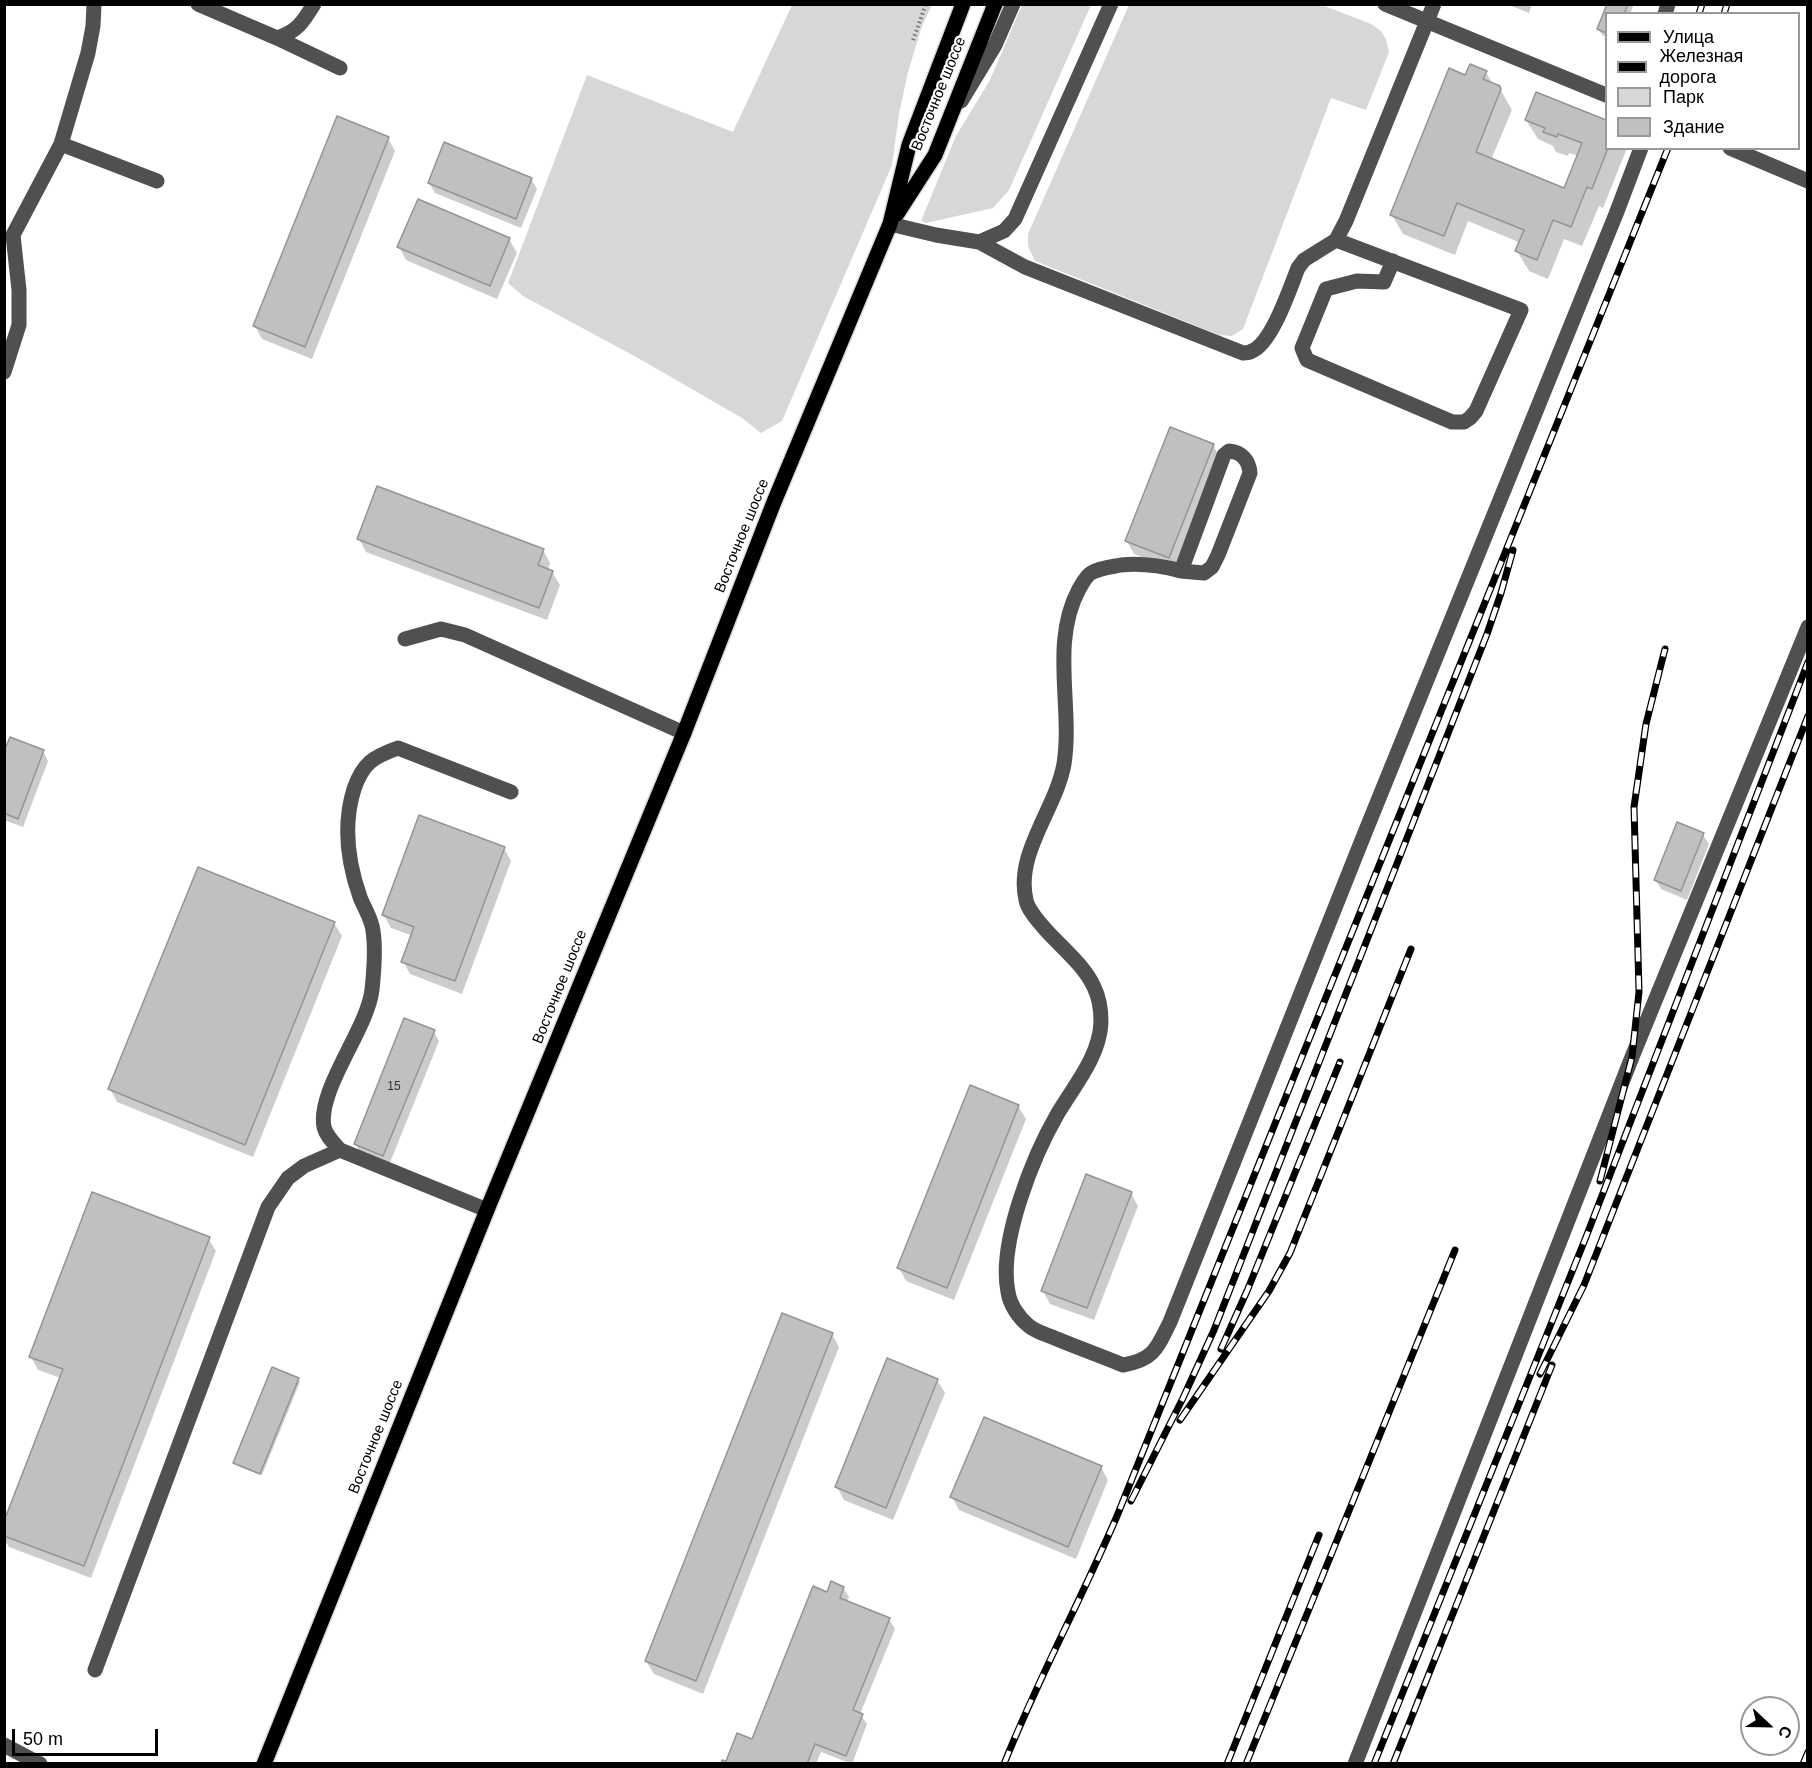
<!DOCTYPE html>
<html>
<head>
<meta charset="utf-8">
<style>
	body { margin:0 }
	#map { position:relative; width:1812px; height:1768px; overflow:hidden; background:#fff; font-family:Arial,sans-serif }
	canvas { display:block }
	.frame { position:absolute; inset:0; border:6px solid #000; pointer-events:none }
	.legend { position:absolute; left:1605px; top:12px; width:195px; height:138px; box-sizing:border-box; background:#fff; border:2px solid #999; margin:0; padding:8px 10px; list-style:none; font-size:18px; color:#000 }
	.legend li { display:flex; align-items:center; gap:12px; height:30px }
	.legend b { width:30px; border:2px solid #999 }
	.north { position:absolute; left:1740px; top:1696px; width:60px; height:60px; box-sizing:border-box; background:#fff; border:2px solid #999; border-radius:50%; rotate:112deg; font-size:16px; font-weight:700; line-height:24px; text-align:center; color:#000 }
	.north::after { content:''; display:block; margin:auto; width:21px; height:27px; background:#000; clip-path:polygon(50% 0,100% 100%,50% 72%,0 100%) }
	.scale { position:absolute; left:12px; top:1729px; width:146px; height:27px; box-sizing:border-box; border:3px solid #000; border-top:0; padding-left:8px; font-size:18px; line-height:21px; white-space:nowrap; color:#000; -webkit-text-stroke:4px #fff; paint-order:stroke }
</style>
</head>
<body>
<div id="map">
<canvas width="1812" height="1768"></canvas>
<div class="frame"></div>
<ul class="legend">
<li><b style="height:8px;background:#000"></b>Улица</li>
<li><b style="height:8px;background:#000"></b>Железная дорога</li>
<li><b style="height:16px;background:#d7d7d7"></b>Парк</li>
<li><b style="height:16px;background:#c0c0c0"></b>Здание</li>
</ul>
<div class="north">С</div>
<div class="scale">50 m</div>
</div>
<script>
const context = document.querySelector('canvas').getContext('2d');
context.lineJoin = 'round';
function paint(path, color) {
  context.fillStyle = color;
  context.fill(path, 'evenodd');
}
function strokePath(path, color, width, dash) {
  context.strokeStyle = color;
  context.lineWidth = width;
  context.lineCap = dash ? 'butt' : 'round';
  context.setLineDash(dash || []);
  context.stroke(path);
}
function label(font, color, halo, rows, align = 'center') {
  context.font = font + ' Arial,sans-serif';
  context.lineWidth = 4.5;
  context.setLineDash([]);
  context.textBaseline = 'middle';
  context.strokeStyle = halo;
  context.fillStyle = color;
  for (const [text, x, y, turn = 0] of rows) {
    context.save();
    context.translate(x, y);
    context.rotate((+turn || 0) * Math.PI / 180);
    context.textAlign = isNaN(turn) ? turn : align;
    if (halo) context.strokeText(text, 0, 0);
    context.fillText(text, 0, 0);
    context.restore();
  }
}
const green = new Path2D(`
	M 792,5 L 932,5 L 922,26 L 908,72 L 899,114 L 892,165 L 782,421 L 761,433 L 742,418 L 638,358 L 523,296 L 508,283 L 587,75 L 733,132 Z
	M 1022,5 L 1091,5 L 1009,190 L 993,208 L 926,223 L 921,221 L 956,136 L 990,80 Z
	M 1129,5 L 1322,5 L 1371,24 L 1381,31 L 1386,39 L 1389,52 L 1366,110 L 1331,98 L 1243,329 L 1232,336 L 1219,335 L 1035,261 L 1028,246 L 1028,234 Z`);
const shadow = new Path2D(`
	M 1507,4 L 1532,4 L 1529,13 Z
	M 1608,4 L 1634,4 L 1630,14 L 1606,14 L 1606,37 L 1602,35 L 1598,29 Z
	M 1486,72 L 1493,85 L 1499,87 L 1512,110 L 1491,160 L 1564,189 L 1578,156 L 1569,153 L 1568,156 L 1556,152 L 1553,146 L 1538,139 L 1526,120 L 1537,94 L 1606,122 L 1606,148 L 1627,148 L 1603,208 L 1599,206 L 1582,246 L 1564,239 L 1548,279 L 1529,271 L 1517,251 L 1521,243 L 1468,221 L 1455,255 L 1403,234 L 1392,215 L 1466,77 Z
	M 388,138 L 395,151 L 312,359 L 262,339 L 255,326 Z
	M 531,179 L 537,189 L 521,228 L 435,193 L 429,183 Z
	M 509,239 L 517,253 L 497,299 L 406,260 L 399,247 Z
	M 1213,445 L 1220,458 L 1176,570 L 1134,554 L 1127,541 Z
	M 359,539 L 543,550 L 550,563 L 548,570 L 552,572 L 560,585 L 547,620 L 366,552 Z
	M 43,751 L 48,761 L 23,827 L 4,820 L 4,755 Z
	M 1703,835 L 1709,844 L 1687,900 L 1661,889 L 1656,880 Z
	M 504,848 L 511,861 L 462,994 L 410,974 L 403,961 L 413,936 L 391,928 L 384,915 Z
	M 334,923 L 342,936 L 253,1157 L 117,1102 L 110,1089 Z
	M 434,1032 L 439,1041 L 389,1165 L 361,1153 L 355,1144 Z
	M 1018,1106 L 1026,1119 L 954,1300 L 906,1281 L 899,1268 Z
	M 1131,1193 L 1138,1206 L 1094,1320 L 1050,1304 L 1043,1291 Z
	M 208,1238 L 216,1251 L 91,1578 L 9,1547 L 4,1539 L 4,1525 L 61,1378 L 38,1370 L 31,1357 Z
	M 832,1334 L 839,1347 L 703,1694 L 654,1674 L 646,1661 Z
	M 298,1379 L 300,1382 L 262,1475 L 236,1465 L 235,1463 Z
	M 937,1380 L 945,1393 L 893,1520 L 844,1500 L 837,1487 Z
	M 1101,1467 L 1108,1480 L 1076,1559 L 959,1510 L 952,1497 Z
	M 843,1588 L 849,1597 L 847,1602 L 889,1619 L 895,1629 L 860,1714 L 867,1724 L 852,1764 L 821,1752 L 816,1764 L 722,1764 L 726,1763 L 752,1741 L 828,1594 Z`);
const building = new Path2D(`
	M 1607,4 L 1628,4 L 1624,14 L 1606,14 L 1606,33 L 1597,29 Z
	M 1470,64 L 1487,71 L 1483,79 L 1500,86 L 1501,89 L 1476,152 L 1564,188 L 1582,143 L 1558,134 L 1557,137 L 1543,132 L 1545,128 L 1525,120 L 1536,92 L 1606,120 L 1606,148 L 1608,148 L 1592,189 L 1587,187 L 1571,227 L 1553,220 L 1537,260 L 1515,251 L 1524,230 L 1457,203 L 1444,236 L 1390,215 L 1449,68 L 1465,75 Z
	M 337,116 L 389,137 L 305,347 L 253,326 Z
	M 444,142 L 532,178 L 516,219 L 428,183 Z
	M 418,199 L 510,238 L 490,286 L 397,247 Z
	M 1170,427 L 1214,444 L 1169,558 L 1125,541 Z
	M 377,486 L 544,549 L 538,565 L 553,571 L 539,608 L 357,539 Z
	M 10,737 L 44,750 L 18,819 L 4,813 L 4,751 Z
	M 419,815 L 505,847 L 455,981 L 401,962 L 414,927 L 382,915 Z
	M 1677,822 L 1704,833 L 1681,891 L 1654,880 Z
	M 198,867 L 335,922 L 245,1145 L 108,1089 Z
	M 404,1018 L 435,1030 L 383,1156 L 354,1144 Z
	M 970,1085 L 1019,1105 L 947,1288 L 897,1268 Z
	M 1086,1174 L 1132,1192 L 1087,1308 L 1041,1291 Z
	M 92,1192 L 210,1237 L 84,1566 L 4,1536 L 4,1521 L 63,1369 L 29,1357 Z
	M 782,1313 L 833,1333 L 696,1681 L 645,1661 Z
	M 887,1358 L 938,1379 L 886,1508 L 835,1487 Z
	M 272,1367 L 299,1378 L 260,1474 L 233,1463 Z
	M 984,1417 L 1102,1466 L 1068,1547 L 950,1497 Z
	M 831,1581 L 844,1587 L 840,1598 L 890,1618 L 853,1710 L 863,1714 L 846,1756 L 815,1744 L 807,1764 L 721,1764 L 722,1760 L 726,1761 L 737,1733 L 752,1739 L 813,1586 L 827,1592 Z`);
const path = new Path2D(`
	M 913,40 L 926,4`);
const minor = new Path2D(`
	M 198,4 L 277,38 C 297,32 303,22 314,4
	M 1111,4 L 1015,219 L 1004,231 L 979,242 L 1025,267 L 1243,353 C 1246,353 1249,353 1252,351 C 1272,343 1290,288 1298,268 L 1304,260 L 1336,240 L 1346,221 L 1434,4
	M 1385,4 L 1606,95
	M 1665,14 L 1668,4
	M 277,38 L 340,68
	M 961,101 L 995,45 L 1013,4
	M 61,144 L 157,181
	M 1730,148 L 1808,181
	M 890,224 L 936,235 L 979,242
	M 1336,240 L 1521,310 L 1476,411 L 1470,418 L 1464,422 L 1452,422 L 1307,360 L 1302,348 L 1326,289 L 1357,281 L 1384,282 L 1393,261
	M 4,372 L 19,325 L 19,290 L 13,235 L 61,144 L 88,53 L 93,26 L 94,4
	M 1181,571 L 1204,573 L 1212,567 L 1218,555 L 1250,473 C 1249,461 1242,452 1229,451 L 1224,455 L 1181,571 C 1162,566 1141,563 1121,565 C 1111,567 1099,568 1091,573 C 1086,576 1082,584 1079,589 C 1050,643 1073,706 1064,764 C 1056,809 1015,853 1026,900 C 1028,910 1038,921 1045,929 C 1061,947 1084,965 1094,987 C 1099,997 1101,1012 1101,1022 C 1100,1056 1074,1086 1058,1113 C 1033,1156 998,1243 1008,1292 C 1010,1305 1019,1318 1029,1326 C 1036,1332 1048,1335 1057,1339 C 1079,1348 1101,1356 1123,1365 C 1154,1360 1157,1348 1170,1322 L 1364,835 L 1616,214 L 1641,148
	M 405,639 L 441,629 L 465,635 L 684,733
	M 487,1210 L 340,1150 C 334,1143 326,1136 324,1127 C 317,1090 367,1030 372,990 C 374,971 376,950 373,931 C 372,919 364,908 360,897 C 348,863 343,824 354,789 C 363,763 373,757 398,748 L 511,792
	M 95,1670 L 268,1207 L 288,1178 L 304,1166 L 340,1150
	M 4,1745 L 40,1764
	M 1355,1764 L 1632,1057 L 1808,627`);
const major = new Path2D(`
	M 897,214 L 935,155 L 995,4
	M 264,1764 L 487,1210 L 684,733 L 774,502 L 890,224 L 909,145 L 963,4`);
const rail = new Path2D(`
	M 1699,14 L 1702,4
	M 1724,14 L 1727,4
	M 1600,1181 L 1632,1057 L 1639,992 L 1634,807 L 1646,724 L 1665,649
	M 1221,1349 L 1247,1291 L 1340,1062
	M 1540,1374 L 1584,1285 L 1808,716
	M 1180,1420 L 1269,1291 L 1290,1253 L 1411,949
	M 1131,1501 L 1183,1398 L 1214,1330 L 1487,634 L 1501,593 L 1513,550
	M 1004,1764 C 1038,1679 1081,1600 1117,1516 L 1668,148
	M 1227,1764 L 1319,1535
	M 1246,1764 L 1455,1250
	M 1374,1764 L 1586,1237 L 1808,662
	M 1393,1764 L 1552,1365
	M 1803,1764 L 1808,1752`);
const numberNames = [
	["15",394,1087]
];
const streetNames = [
	["Восточное шоссе",939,94,-68],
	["Восточное шоссе",742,536,-68],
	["Восточное шоссе",560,987,-68],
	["Восточное шоссе",376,1437,-68]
];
paint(green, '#d7d7d7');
paint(shadow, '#0003');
paint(building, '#c0c0c0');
strokePath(building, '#949494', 1.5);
strokePath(major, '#dbdbdb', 18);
strokePath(path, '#727272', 4, [1.5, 3]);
strokePath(minor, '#505050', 15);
strokePath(major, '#000', 15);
strokePath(rail, '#000', 7);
strokePath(rail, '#fff', 4.5, [14]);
label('12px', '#303030', null, numberNames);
label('15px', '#000', '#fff', streetNames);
</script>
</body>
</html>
